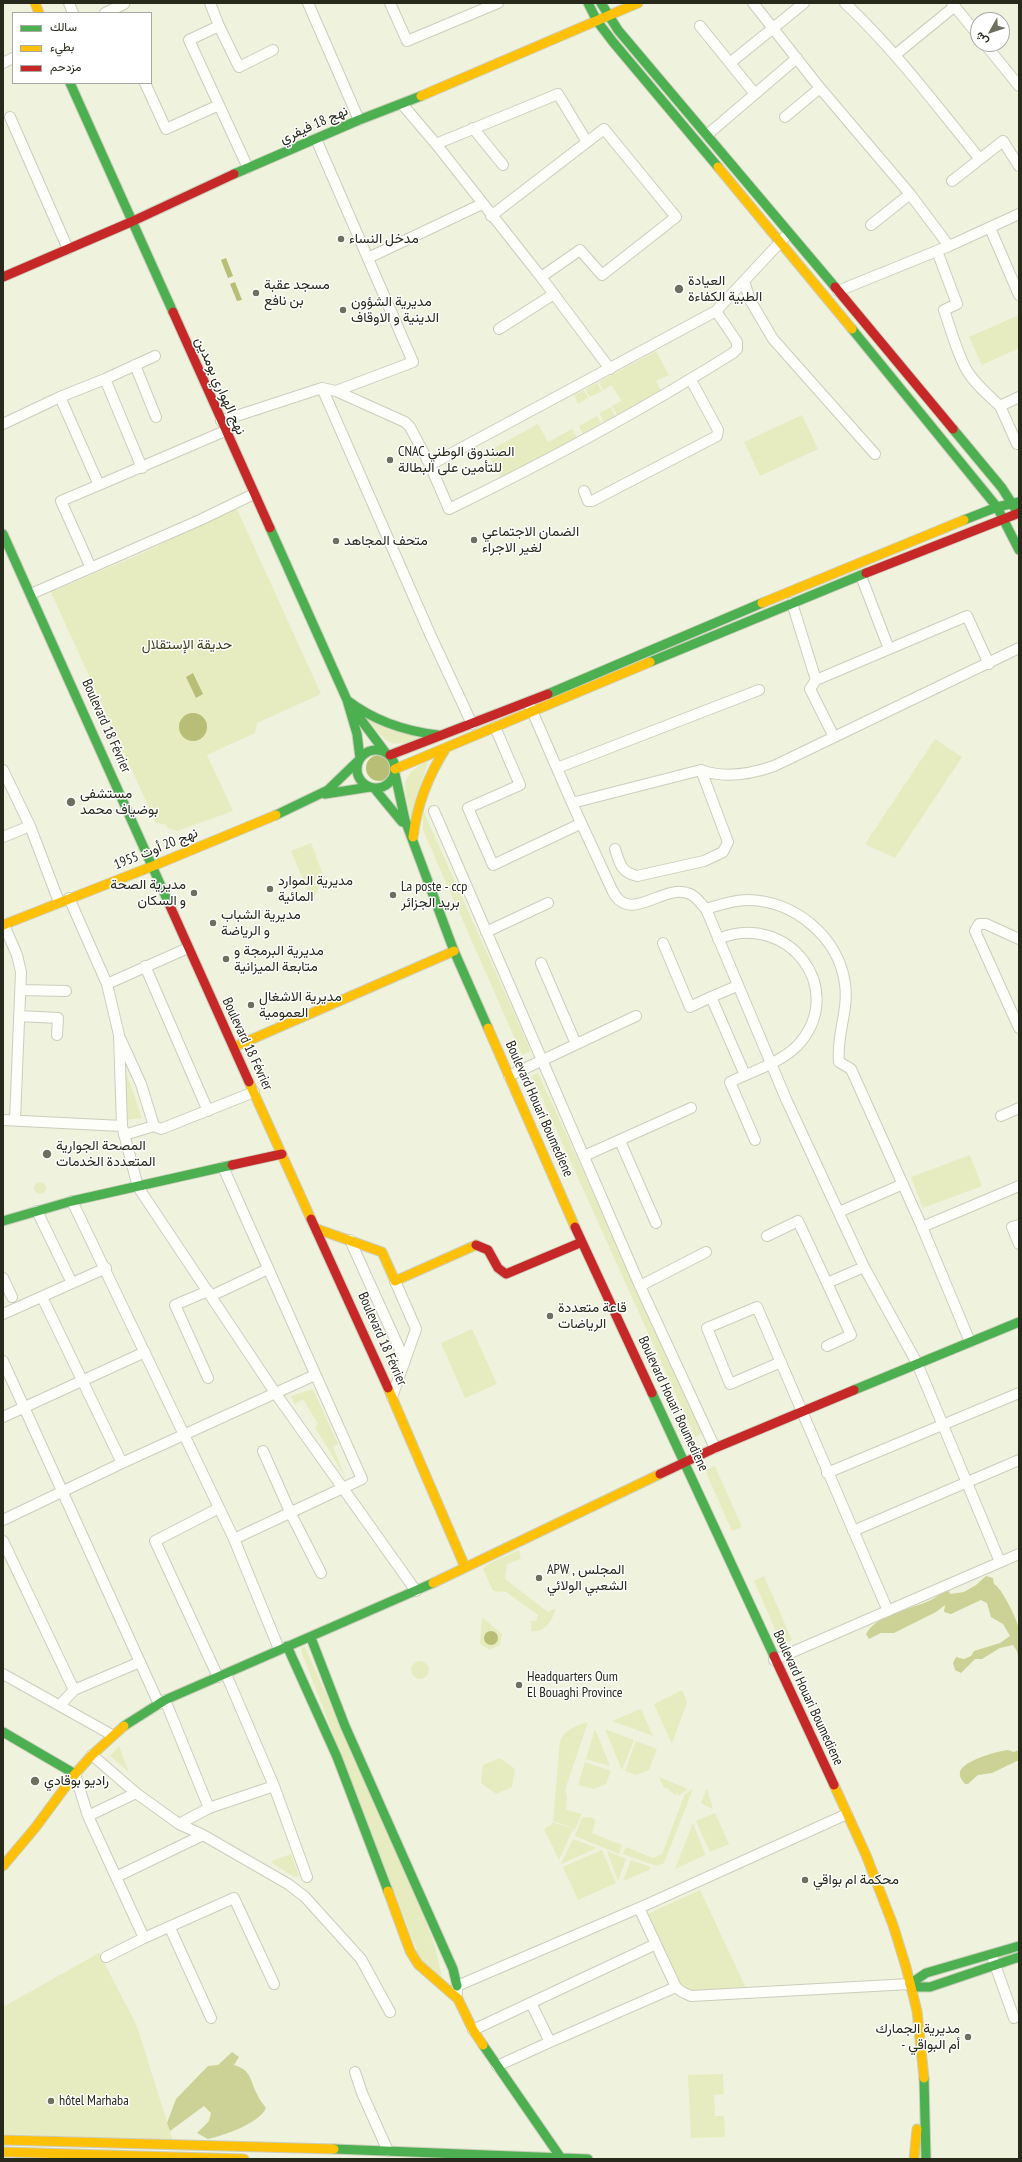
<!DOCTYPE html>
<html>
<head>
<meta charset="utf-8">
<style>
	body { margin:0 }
	#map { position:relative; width:1022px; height:2162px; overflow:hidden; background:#eff2dc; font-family:"PT Sans Narrow",Vazirmatn,sans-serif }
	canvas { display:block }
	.frame { position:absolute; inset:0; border:4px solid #27291b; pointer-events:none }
	.legend { position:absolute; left:12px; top:12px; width:140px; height:72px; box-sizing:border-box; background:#fff; border:1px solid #a9a9a4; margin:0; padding:5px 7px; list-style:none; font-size:12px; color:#27291b }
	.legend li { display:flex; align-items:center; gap:8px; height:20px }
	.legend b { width:20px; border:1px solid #a9a9a4 }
	.north { position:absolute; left:970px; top:12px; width:40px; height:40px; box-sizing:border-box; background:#fff; border:1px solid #a9a9a4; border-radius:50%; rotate:231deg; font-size:11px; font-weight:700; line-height:16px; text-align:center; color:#27291b }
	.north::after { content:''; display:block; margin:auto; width:14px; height:18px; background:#6d6f5f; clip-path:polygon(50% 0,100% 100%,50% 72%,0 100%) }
</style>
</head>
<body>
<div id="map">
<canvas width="1022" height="2162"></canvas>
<div class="frame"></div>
<ul class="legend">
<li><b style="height:5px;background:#4caf50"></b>سالك</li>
<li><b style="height:5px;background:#ffc107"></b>بطيء</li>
<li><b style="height:5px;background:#c62828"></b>مزدحم</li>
</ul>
<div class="north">ش</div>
</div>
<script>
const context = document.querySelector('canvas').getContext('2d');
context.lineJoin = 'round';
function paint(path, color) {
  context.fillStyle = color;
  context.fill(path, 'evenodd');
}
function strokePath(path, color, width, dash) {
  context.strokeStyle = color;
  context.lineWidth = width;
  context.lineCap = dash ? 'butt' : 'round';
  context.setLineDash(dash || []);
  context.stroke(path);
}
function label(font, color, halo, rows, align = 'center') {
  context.font = font + ' "PT Sans Narrow",Vazirmatn,sans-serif';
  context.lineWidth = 3;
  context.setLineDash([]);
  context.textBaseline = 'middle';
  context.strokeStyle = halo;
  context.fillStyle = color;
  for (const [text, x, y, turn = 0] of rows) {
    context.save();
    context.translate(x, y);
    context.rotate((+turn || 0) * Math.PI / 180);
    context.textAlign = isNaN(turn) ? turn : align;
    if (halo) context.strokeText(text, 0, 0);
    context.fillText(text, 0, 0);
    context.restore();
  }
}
const green = new Path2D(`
	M 1019,315 L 1019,348 L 982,365 L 969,337 Z
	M 656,351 L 669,375 L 656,381 L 661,391 L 617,415 L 612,406 L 621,401 L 612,385 L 603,390 L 599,382 Z
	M 597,383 L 602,391 L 590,397 L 585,389 Z
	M 584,390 L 588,398 L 578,404 L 574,395 Z
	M 611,407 L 615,416 L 604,422 L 599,413 Z
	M 802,415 L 818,449 L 760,476 L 744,442 Z
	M 597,416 L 602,425 L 583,434 L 579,426 Z
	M 538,424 L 548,442 L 572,429 L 577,438 L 502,479 L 487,452 Z
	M 236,507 L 321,694 L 257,723 L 255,733 L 207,755 L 233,811 L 177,831 L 167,828 L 167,825 L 156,823 L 51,592 L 143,553 Z
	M 368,720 L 421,738 C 389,749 388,744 368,720 Z
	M 935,739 L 962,757 L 895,858 L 865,844 Z
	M 428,761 L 411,817 C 404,788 397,776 428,761 Z
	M 423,810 L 531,1051 L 522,1055 L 423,830 Z
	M 311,843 L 325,880 L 319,886 L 317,893 L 310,896 L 291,851 Z
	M 123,1063 L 142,1118 L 125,1120 Z
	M 538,1073 L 703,1433 L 695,1437 L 532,1076 Z
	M 970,1155 L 982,1186 L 923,1208 L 911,1177 Z
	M34 1188a6 6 0 1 1 12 0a6 6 0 1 1-12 0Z
	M 472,1329 L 497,1384 L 465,1398 L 441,1343 Z
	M 313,1389 L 338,1444 L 333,1447 L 345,1477 L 315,1427 L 318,1424 L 303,1399 L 295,1404 L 291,1396 Z
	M 715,1466 L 742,1527 L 732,1531 L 705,1470 Z
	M 519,1550 L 521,1559 L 507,1564 L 505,1579 L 548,1612 L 556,1608 C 553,1620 545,1633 531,1631 L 531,1621 L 536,1621 L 538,1615 L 506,1592 L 493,1591 L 483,1569 L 486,1565 Z
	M 764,1576 L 792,1640 L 782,1645 L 754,1581 Z
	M 482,1617 L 502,1634 L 500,1645 L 490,1650 L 480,1644 Z
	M 305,1647 L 415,1893 L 435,1946 L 442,1977 L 420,1959 L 303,1656 L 301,1648 Z
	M411 1670a9 9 0 1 1 18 0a9 9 0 1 1-18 0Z
	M 682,1690 L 687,1702 L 672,1744 L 654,1704 Z
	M 641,1709 L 653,1736 L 612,1721 Z
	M 588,1722 L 565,1790 L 567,1796 L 566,1810 L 582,1814 L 575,1829 L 553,1821 L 560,1741 C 565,1729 577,1725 588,1722 Z
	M 595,1729 L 610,1766 L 586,1759 Z
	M 605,1729 L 634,1740 L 622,1770 Z
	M 636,1741 L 657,1749 L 649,1770 L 636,1775 L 625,1771 Z
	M 119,1746 L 129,1772 L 110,1756 Z
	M 500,1758 L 515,1769 L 512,1787 L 496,1794 L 481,1783 L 483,1765 Z
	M 585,1762 L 611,1771 L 606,1784 L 594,1789 L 578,1785 Z
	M 659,1777 L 688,1789 L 678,1796 L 677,1793 L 675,1795 L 667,1788 L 664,1788 Z
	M 707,1788 L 713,1809 L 701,1803 Z
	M 693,1789 L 664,1863 L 657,1866 L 623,1854 L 626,1847 L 653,1858 L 662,1854 L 685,1794 Z
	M 715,1813 L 729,1844 L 710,1852 L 696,1821 Z
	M 590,1817 L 596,1820 L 592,1833 L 622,1845 L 619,1854 L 575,1836 L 582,1818 Z
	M 552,1822 L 573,1829 L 559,1860 L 544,1829 L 551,1825 Z
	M 693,1823 L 705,1855 L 675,1869 Z
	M 573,1839 L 597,1848 L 561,1864 Z
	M 602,1850 L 616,1883 L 578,1900 L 563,1867 Z
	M 607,1851 L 626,1859 L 618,1881 Z
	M 291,1854 L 299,1876 L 295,1877 L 273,1864 L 272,1861 Z
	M 631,1860 L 651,1867 L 649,1870 L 623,1881 Z
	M 700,1890 L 747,1990 L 698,1993 L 676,1987 L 643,1916 Z
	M 99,1953 L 137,2026 L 173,2141 L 3,2134 L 3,2007 Z
	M 723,2074 L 724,2094 L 714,2095 L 715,2116 L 724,2116 L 725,2137 L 691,2138 L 688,2075 Z`);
const forest = new Path2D(`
	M 986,1576 L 993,1578 L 994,1584 C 1002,1588 1018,1621 1019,1630 C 1021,1640 1019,1651 1019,1661 L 1017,1651 L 1013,1645 L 1000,1648 L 982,1659 L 975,1659 L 961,1673 L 955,1670 L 953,1663 L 956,1657 L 964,1659 L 971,1656 L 974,1651 L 1000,1643 L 1010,1636 L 1003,1624 L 991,1617 L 987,1603 L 981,1600 L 951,1614 L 944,1612 L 945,1605 L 936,1612 L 894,1633 L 881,1633 L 869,1639 L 866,1634 C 878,1613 910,1610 931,1600 C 938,1597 940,1592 949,1591 L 950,1594 L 964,1592 L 976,1585 Z
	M 1008,1750 L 1014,1752 L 1019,1750 L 1019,1760 L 992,1773 L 978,1775 L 968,1784 L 965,1784 C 962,1780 959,1777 960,1772 C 962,1761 998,1751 1008,1750 Z
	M 232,2052 L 239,2057 L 234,2065 C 252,2070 250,2081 257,2094 C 259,2099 263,2104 266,2108 C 260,2123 225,2135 208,2139 L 197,2133 L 209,2121 L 211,2113 L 204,2106 L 170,2131 L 167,2123 L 176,2099 L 208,2066 L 218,2065 Z`);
const water = new Path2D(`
	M 226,258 L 233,276 L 228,278 L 221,260 Z
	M 235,282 L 242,300 L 237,301 L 230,284 Z
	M 193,673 L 203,694 L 196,698 L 186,677 Z
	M179 727a14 14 0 1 1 28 0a14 14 0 1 1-28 0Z
	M366 768a13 13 0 1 1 26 0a13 13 0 1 1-26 0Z
	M484 1638a7 7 0 1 1 14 0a7 7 0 1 1-14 0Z`);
const street = new Path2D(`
	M 69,3 L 73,13
	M 210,3 L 219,26
	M 308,3 L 359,120
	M 390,3 L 407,41 L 498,3
	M 753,3 L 820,88 L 910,194 L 949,246 L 838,291
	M 845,3 C 895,50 936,105 979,158
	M 952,3 L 978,35
	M 105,13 L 124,4
	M 700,26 L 755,94
	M 985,44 L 1019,86
	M 895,55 L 955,6
	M 3,63 L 13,58
	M 730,63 L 804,3
	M 145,83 L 166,129 L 219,105
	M 402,104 L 436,144 L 541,277 L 610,369
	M 10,117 L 68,249
	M 785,117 L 820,88
	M 473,128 L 503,165
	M 707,135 L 797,58
	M 316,139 L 413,362 L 336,391
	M 436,144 L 558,94 L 587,142
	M 248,168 L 189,40 L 219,26 L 239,67 L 273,50
	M 952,181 L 1003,141 L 1019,166
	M 491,216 L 604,129 L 676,217 L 602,275 L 580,250 L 541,277
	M 871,225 L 910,194
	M 990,228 L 1019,295
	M 949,246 L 1019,214
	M 937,251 L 957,304 L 944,310 C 951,330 956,350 966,369 C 974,383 988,395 1000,406
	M 368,258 L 482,204
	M 744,281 L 750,300 L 773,339 L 875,454
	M 716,311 L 737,342 L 737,349 L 733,353 C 642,410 546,462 449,509 L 430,465 L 716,311 L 785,237
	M 499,329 L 554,294
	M 135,365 L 156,417
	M 105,379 L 155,356
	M 322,388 L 430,634 L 472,724
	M 60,397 L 105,379 L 142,468
	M 1019,397 L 1000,406 L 1017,444 L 1019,443
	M 221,421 L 322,388 L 336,391 L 405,422 L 410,427 L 430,465
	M 3,424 L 60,397 L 99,485 L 225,431
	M 584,491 L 588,501 L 592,501 L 717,436 L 718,430 L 691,380
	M 91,568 L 61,501 L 99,485
	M 861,576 L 889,649
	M 31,594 L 200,520 L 254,494
	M 792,603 L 816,680
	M 530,706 L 572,803 L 701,770 C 725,779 751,774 774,766 L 1019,648
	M 495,727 L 520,785 L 468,808 L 493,865 L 580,824
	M 834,737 L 810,689 L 816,680 L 967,616 L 989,664
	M 557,768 L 759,690
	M 3,770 L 30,826 L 59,902
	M 572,803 L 613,892 C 631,925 664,882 690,894 C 696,896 701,904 706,909 L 786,1099 L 864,1267 L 917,1363 L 1000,1562
	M 434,811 L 640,1286 L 715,1448
	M 3,837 L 30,826
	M 615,849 C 620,864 621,872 637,876 L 704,861 L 723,852 L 728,842 L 701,770
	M 69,898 L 107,984
	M 706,909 C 719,905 733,900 747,900 C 794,900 839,937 845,984 C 849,1011 836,1035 839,1062 L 851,1069 L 922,1227 L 970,1342
	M 4,925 L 17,955 L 21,972 L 15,1120
	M 486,932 L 548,903
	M 718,939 C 789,910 849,991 797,1046 C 780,1063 751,1072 730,1082 L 755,1140
	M 1019,939 L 986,924 L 979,924 L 975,931 L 1019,1028
	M 663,943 L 690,1007 L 711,997
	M 188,948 L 107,984 L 119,1035 L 122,1126 L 138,1187 L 276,1394 L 416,1591
	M 541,963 L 576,1044
	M 145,966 L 208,1111
	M 737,986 L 711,997 L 745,1075
	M 21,990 L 66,991
	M 19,1016 L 58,1018 L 57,1035
	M 120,1038 L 141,1084 L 154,1126
	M 509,1076 L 636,1016
	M 1001,1116 L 1019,1108
	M 3,1120 L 122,1126
	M 124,1135 L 154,1126 L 161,1129 L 254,1092
	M 620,1141 L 656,1223
	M 584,1156 L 691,1108
	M 223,1167 L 362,1479 L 234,1539
	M 72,1201 L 234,1539 L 279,1649
	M 37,1211 L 69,1277
	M 839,1212 L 903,1184
	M 1019,1225 L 1012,1227 L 1019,1244
	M 922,1227 L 1019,1186
	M 767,1236 L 798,1221 L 827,1283
	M 350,1240 L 405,1361
	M 3,1278 L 12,1297
	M 640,1286 L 706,1252
	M 208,1291 L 175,1305 L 208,1378
	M 211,1296 L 268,1269
	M 42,1297 L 122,1463
	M 3,1314 L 106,1268
	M 827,1346 L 851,1335 L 827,1283 L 864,1267
	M 3,1361 L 159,1704
	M 781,1362 L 730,1384 L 707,1328 L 757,1307 L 888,1611
	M 392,1397 L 416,1329 L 395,1281
	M 3,1417 L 145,1352
	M 263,1451 L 291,1514 L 321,1573
	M 827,1473 L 1019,1393
	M 3,1520 L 122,1463 L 315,1375
	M 853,1531 L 1019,1460
	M 3,1541 L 74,1690 L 140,1662
	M 774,1660 L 1019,1554
	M 3,1674 L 112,1735
	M 226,1674 L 274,1786 L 307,1877
	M 218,1677 L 155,1541 L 219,1508
	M 165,1700 L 209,1808
	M 60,1705 L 74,1690
	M 92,1755 L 136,1793 L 179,1824 L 203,1835 L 288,1884 L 305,1897 L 361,1959 L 390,2012
	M 75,1774 L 88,1816 L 144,1938 L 234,1898 L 274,1984
	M 88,1816 L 136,1793
	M 179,1824 L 209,1808 L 274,1786
	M 116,1877 L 203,1835
	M 639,1908 L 676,1987 L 682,1992 L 691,1996 L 910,1984
	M 170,1928 L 211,2018
	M 106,1957 L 144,1938
	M 993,1959 L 1014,2018
	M 457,1993 L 457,1986 L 648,1904 L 847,1814
	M 531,2003 L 550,2042 L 676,1987
	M 473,2030 L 656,1944
	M 497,2066 L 550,2042
	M 355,2072 L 362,2093 L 388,2151`);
const fast = new Path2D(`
	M 588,3 L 597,21 L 613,42 L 718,167
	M 601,3 L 618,30 L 835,287
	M 70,83 L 173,312
	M 234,174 L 359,120 L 421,96
	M 852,329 L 997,507 L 1019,550
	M 953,429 L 1002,488 L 1016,510
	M 964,520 L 997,507 L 1019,502
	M 270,528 L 347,700 L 357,734 L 360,758
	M 3,534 L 170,906
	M 650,662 L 866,573
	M 548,694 L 762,603
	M 347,700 C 374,721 404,731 438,735
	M 353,709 L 385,752
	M357 769a19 19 0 1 1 38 0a19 19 0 1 1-38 0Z
	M 395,774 L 405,820 L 454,951 L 488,1028
	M 374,788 L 402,822
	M 325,794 L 370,787
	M 276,815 L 328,790 L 358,761
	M 3,1221 L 72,1201 L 232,1165
	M 854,1390 L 1019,1322
	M 652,1393 L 774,1656
	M 311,1638 L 345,1726 L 453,1969 L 457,1986
	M 287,1646 L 337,1757 L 388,1891
	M 124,1726 L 165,1700 L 433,1583
	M 3,1732 L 75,1774
	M 1019,1946 L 926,1973 L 910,1984 L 917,1987 L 930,1987 L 1019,1957
	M 483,2045 L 561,2158
	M 924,2078 L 926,2159
	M 334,2149 L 588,2159`);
const slow = new Path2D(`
	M 35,3 L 39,13
	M 421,96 L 638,3
	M 718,167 L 852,329
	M 762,603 L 964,520
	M 395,769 L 650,662
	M 413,837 C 417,804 428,776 446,748
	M 3,925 L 153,866 L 276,815
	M 488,1028 L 575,1227
	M 234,1047 L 454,951
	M 249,1082 L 311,1219
	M 317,1229 L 382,1252 L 395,1281 L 476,1245
	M 388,1388 L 465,1567
	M 433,1583 L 660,1474
	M 834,1785 L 866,1855 L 893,1925 L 906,1967 L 917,2011 L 924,2078
	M 3,1866 L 35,1828 L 75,1774 L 92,1755 L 124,1726
	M 388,1891 L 410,1951 L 418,1964 L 458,1999 L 473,2030 L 483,2045
	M 3,2140 L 334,2149
	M 3,2152 L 244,2159
	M 914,2159 L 917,2129`);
const jam = new Path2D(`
	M 3,277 L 131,222 L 234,174
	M 835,287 L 953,429
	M 173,312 L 270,528
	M 866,573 L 1019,513
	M 390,755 L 548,694
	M 170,906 L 249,1082
	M 232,1165 L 282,1154
	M 311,1219 L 388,1388
	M 575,1227 L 652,1393
	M 476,1245 L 488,1250 L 498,1268 L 506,1274 L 582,1242
	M 660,1474 L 715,1448 L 854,1390
	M 774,1656 L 834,1785`);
const markers = [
	[341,239,4,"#6d6f5f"],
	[679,289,5,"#6d6f5f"],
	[256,293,4,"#6d6f5f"],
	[343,310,4,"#6d6f5f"],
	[390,460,4,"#6d6f5f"],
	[474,540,4,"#6d6f5f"],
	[336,541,4,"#6d6f5f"],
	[71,802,5,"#6d6f5f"],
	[270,889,4,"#6d6f5f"],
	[194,893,4,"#6d6f5f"],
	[393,895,4,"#6d6f5f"],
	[213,923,4,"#6d6f5f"],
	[226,959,4,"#6d6f5f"],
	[251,1005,4,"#6d6f5f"],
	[47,1154,5,"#6d6f5f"],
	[550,1316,4,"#6d6f5f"],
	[539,1578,4,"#6d6f5f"],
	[519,1685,4,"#6d6f5f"],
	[35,1781,5,"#6d6f5f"],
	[805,1880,4,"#6d6f5f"],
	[968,2037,4,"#6d6f5f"],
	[51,2101,4,"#6d6f5f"]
];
const streetNames = [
	["نهج 18 فيفري",314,125,-24],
	["نهج الهواري بومدين",220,386,66],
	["Boulevard 18 Février",106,726,66],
	["نهج 20 أوت 1955",156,849,-22],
	["Boulevard 18 Février",247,1044,65],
	["Boulevard Houari Boumediene",539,1109,66],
	["Boulevard 18 Février",382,1339,66],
	["Boulevard Houari Boumediene",673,1404,65],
	["Boulevard Houari Boumediene",808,1698,65]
];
const poiNames = [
	["مدخل النساء",349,239],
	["العيادة",688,281],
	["الطبية الكفاءة",688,297],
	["مسجد عقبة",264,285],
	["بن نافع",264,301],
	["مديرية الشؤون",351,302],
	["الدينية و الاوقاف",351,318],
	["CNAC الصندوق الوطني",398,452],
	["للتأمين على البطالة",398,468],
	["الضمان الاجتماعي",482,532],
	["لغير الاجراء",482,548],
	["متحف المجاهد",344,541],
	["مستشفى",80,794],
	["بوضياف محمد",80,810],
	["مديرية الموارد",278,881],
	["المائية",278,897],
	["مديرية الصحة",186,885,"right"],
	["و السكان",186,901,"right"],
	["La poste - ccp",401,887],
	["بريد الجزائر",401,903],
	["مديرية الشباب",221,915],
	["و الرياضة",221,931],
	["مديرية البرمجة و",234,951],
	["متابعة الميزانية",234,967],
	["مديرية الاشغال",259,997],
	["العمومية",259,1013],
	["المصحة الجوارية",56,1146],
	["المتعددة الخدمات",56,1162],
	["قاعة متعددة",558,1308],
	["الرياضات",558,1324],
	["APW , المجلس",547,1570],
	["الشعبي الولائي",547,1586],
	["Headquarters Oum",527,1677],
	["El Bouaghi Province",527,1693],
	["راديو بوقادي",44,1781],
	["محكمة ام بواقي",813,1880],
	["مديرية الجمارك",960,2029,"right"],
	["- أم البواقي",960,2045,"right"],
	["hôtel Marhaba",59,2101]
];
const parkNames = [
	["حديقة الإستقلال",187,645]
];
paint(green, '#e7ecc0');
paint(forest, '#ccd295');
paint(water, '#b8be76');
strokePath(street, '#cccebd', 12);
strokePath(fast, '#cccebd', 11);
strokePath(slow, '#cccebd', 11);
strokePath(jam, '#cccebd', 11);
strokePath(street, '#fdfdfa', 10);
strokePath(fast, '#4caf50', 9);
strokePath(slow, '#ffc107', 9);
strokePath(jam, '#c62828', 9);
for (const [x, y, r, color] of markers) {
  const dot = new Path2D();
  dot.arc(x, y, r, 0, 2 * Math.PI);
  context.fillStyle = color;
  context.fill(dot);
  strokePath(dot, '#fff', 1.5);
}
label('14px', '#27291b', '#fff', streetNames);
label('14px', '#27291b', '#fff', poiNames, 'left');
label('14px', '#3c3f18', '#fff', parkNames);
</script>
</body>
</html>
